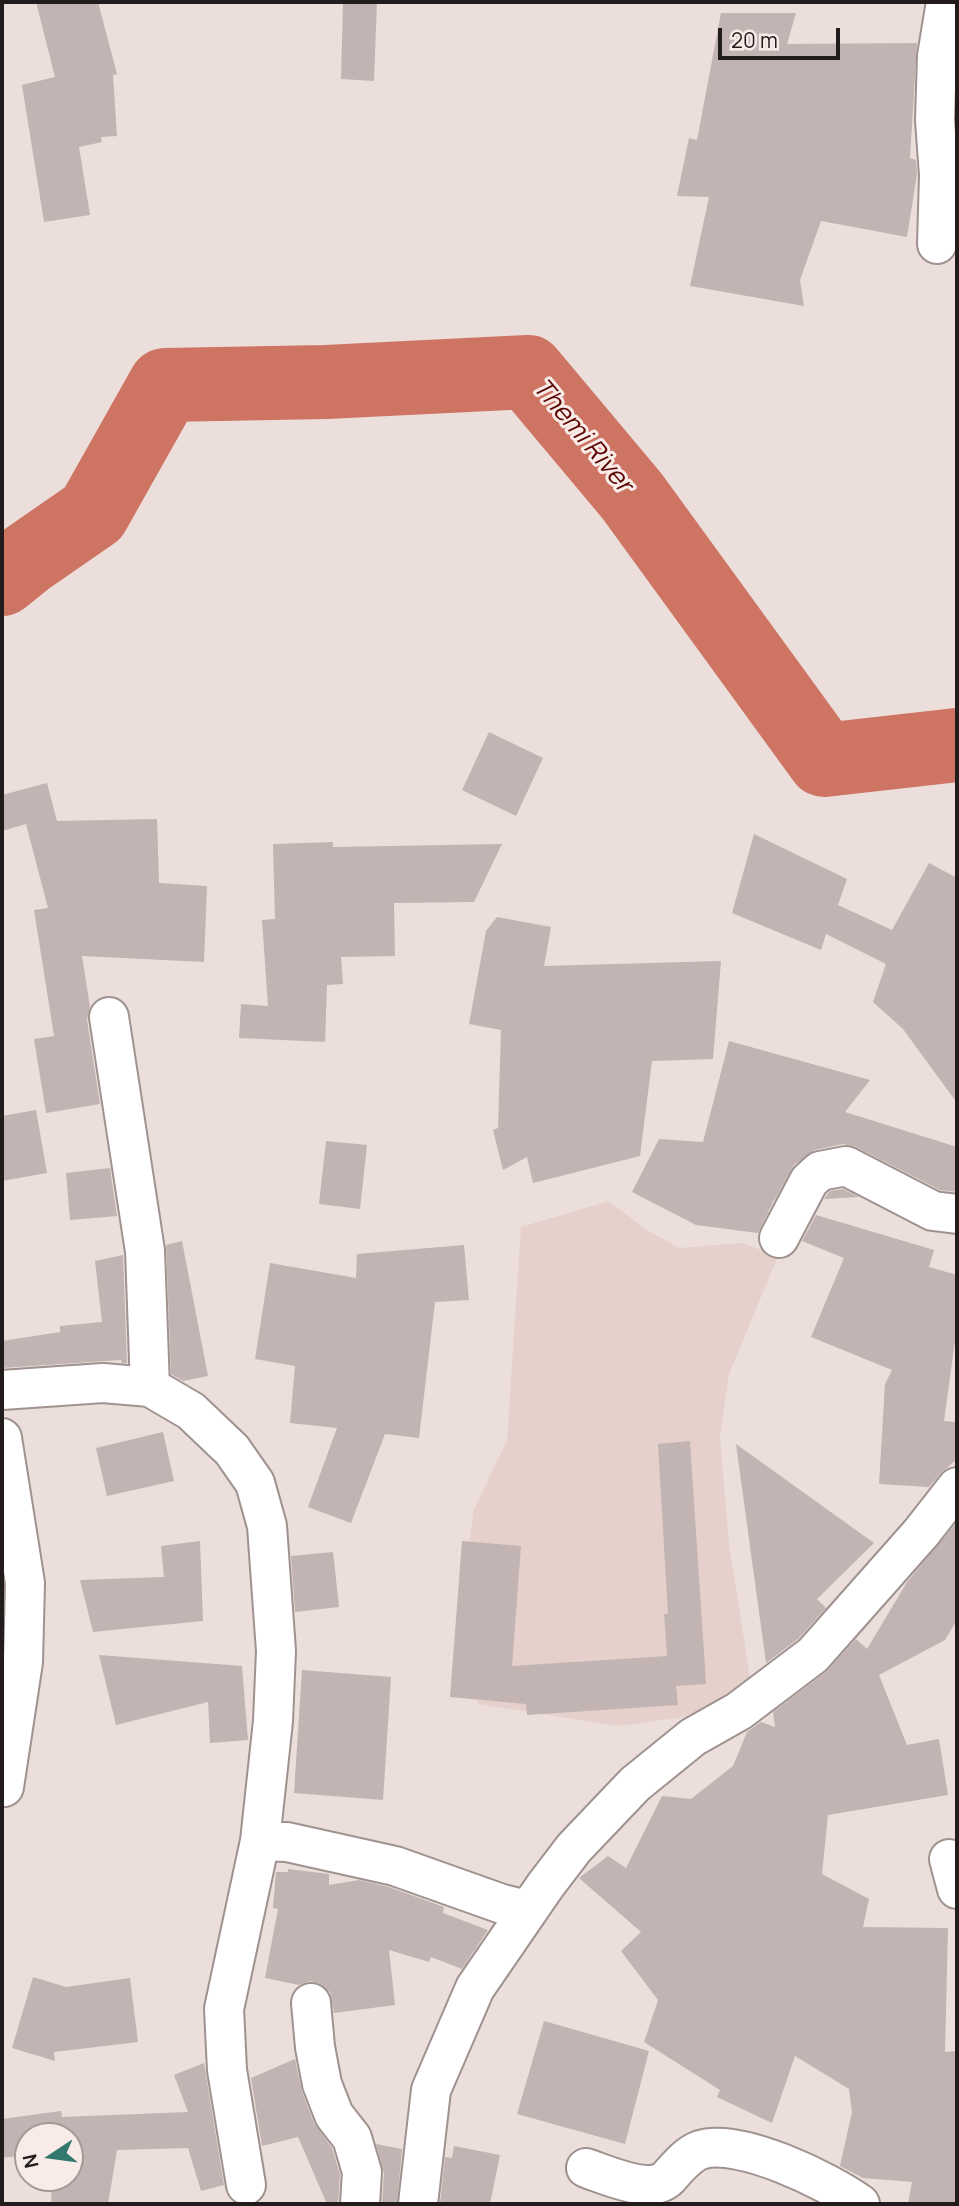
<!DOCTYPE html>
<html>
<head>
<meta charset="utf-8">
<style>
	body { margin:0 }
	#map { position:relative; width:959px; height:2206px; overflow:hidden; background:#ebdedb; font-family:Manrope,sans-serif }
	canvas { display:block }
	.frame { position:absolute; inset:0; border:4px solid #221d1c; pointer-events:none }
	.north { position:absolute; left:14px; top:2122px; width:70px; height:70px; box-sizing:border-box; background:#f9ebe8; border:2px solid #a39996; border-radius:50%; rotate:257deg; font-size:19px; font-weight:700; line-height:28px; text-align:center; color:#221d1c }
	.north::after { content:''; display:block; margin:auto; width:24px; height:32px; background:#33786d; clip-path:polygon(50% 0,100% 100%,50% 72%,0 100%) }
	.scale { position:absolute; left:718px; top:28px; width:122px; height:32px; box-sizing:border-box; border:4px solid #221d1c; border-top:0; padding-left:9px; font-size:21px; line-height:24px; white-space:nowrap; color:#221d1c; -webkit-text-stroke:5px #f9ebe8; paint-order:stroke }
</style>
</head>
<body>
<div id="map">
<canvas width="959" height="2206"></canvas>
<div class="frame"></div>
<div class="north">N</div>
<div class="scale">20 m</div>
</div>
<script>
const context = document.querySelector('canvas').getContext('2d');
context.lineJoin = 'round';
function paint(path, color) {
  context.fillStyle = color;
  context.fill(path, 'evenodd');
}
function strokePath(path, color, width, dash) {
  context.strokeStyle = color;
  context.lineWidth = width;
  context.lineCap = dash ? 'butt' : 'round';
  context.setLineDash(dash || []);
  context.stroke(path);
}
function label(font, color, halo, rows, align = 'center') {
  context.font = font + ' Manrope,sans-serif';
  context.lineWidth = 6;
  context.setLineDash([]);
  context.textBaseline = 'middle';
  context.strokeStyle = halo;
  context.fillStyle = color;
  for (const [text, x, y, turn = 0] of rows) {
    context.save();
    context.translate(x, y);
    context.rotate((+turn || 0) * Math.PI / 180);
    context.textAlign = isNaN(turn) ? turn : align;
    if (halo) context.strokeText(text, 0, 0);
    context.fillText(text, 0, 0);
    context.restore();
  }
}
const built = new Path2D(`
	M 609,1201 L 645,1229 L 679,1248 L 742,1243 L 778,1256 L 729,1374 L 720,1437 L 729,1544 L 750,1678 L 705,1714 L 619,1726 L 478,1704 L 465,1572 L 474,1509 L 507,1441 L 521,1227 Z`);
const river = new Path2D(`
	M 2,579 L 28,558 L 93,513 L 165,385 L 326,382 L 528,372 L 632,496 L 824,760 L 957,745`);
const building = new Path2D(`
	M 36,2 L 98,2 L 117,74 L 113,75 L 117,136 L 101,137 L 102,142 L 79,147 L 90,215 L 44,222 L 22,85 L 55,77 Z
	M 343,2 L 377,2 L 374,81 L 341,79 Z
	M 721,13 L 796,13 L 787,44 L 917,43 L 910,158 L 916,160 L 917,174 L 907,237 L 821,221 L 800,280 L 804,306 L 690,286 L 709,197 L 677,196 L 689,138 L 697,140 Z
	M 489,732 L 543,758 L 516,816 L 462,790 Z
	M 47,783 L 57,821 L 157,819 L 159,883 L 207,886 L 204,962 L 82,956 L 90,1007 L 87,1020 L 100,1104 L 46,1113 L 34,1039 L 54,1036 L 34,910 L 48,908 L 26,824 L 2,831 L 2,795 Z
	M 754,834 L 847,879 L 838,905 L 892,930 L 929,863 L 957,878 L 957,1103 L 903,1029 L 873,1002 L 886,964 L 826,934 L 821,950 L 732,913 Z
	M 333,842 L 333,847 L 502,844 L 474,902 L 394,903 L 395,956 L 341,957 L 343,984 L 327,985 L 325,1042 L 239,1038 L 241,1004 L 268,1006 L 262,920 L 275,919 L 273,844 Z
	M 497,917 L 551,927 L 544,966 L 721,961 L 713,1059 L 652,1061 L 640,1156 L 533,1183 L 527,1157 L 503,1170 L 493,1130 L 498,1128 L 501,1030 L 469,1024 L 486,931 Z
	M 729,1041 L 870,1080 L 845,1112 L 957,1147 L 957,1192 L 940,1190 L 856,1147 L 843,1144 L 815,1150 L 794,1165 L 774,1201 L 771,1202 L 773,1202 L 758,1233 L 696,1225 L 632,1192 L 659,1139 L 703,1142 Z
	M 36,1110 L 47,1173 L 2,1181 L 2,1116 Z
	M 326,1141 L 367,1145 L 360,1209 L 319,1204 Z
	M 110,1168 L 117,1216 L 70,1220 L 66,1173 Z
	M 843,1189 L 859,1197 L 824,1199 L 830,1191 Z
	M 816,1215 L 934,1250 L 929,1267 L 957,1275 L 957,1326 L 944,1421 L 957,1422 L 957,1459 L 940,1474 L 929,1487 L 879,1484 L 885,1384 L 892,1370 L 811,1337 L 844,1258 L 802,1241 Z
	M 182,1241 L 208,1376 L 183,1381 L 171,1374 L 166,1245 Z
	M 464,1245 L 469,1300 L 435,1302 L 419,1438 L 385,1434 L 351,1523 L 308,1507 L 337,1428 L 290,1423 L 295,1366 L 255,1359 L 270,1263 L 356,1278 L 357,1254 Z
	M 123,1255 L 127,1363 L 122,1363 L 121,1360 L 2,1368 L 2,1341 L 60,1332 L 60,1326 L 102,1322 L 95,1261 Z
	M 163,1432 L 174,1481 L 107,1496 L 96,1448 Z
	M 690,1441 L 706,1684 L 676,1686 L 678,1705 L 527,1715 L 526,1704 L 450,1697 L 462,1541 L 521,1546 L 512,1666 L 667,1656 L 664,1614 L 668,1614 L 658,1444 Z
	M 736,1444 L 874,1543 L 817,1599 L 826,1608 L 798,1639 L 766,1663 Z
	M 957,1522 L 957,1620 L 945,1640 L 879,1675 L 907,1745 L 939,1739 L 948,1795 L 828,1815 L 822,1874 L 869,1899 L 863,1927 L 948,1928 L 945,2052 L 957,2051 L 957,2204 L 908,2204 L 912,2182 L 863,2178 L 840,2166 L 852,2112 L 849,2089 L 795,2056 L 772,2123 L 717,2097 L 720,2090 L 644,2042 L 658,2000 L 621,1951 L 641,1932 L 579,1878 L 608,1856 L 626,1868 L 662,1796 L 691,1799 L 733,1766 L 747,1732 L 761,1722 L 775,1727 L 773,1712 L 826,1672 L 856,1639 L 867,1649 L 907,1582 Z
	M 200,1541 L 203,1621 L 93,1632 L 80,1580 L 164,1577 L 161,1546 Z
	M 333,1552 L 339,1607 L 295,1612 L 291,1556 Z
	M 99,1655 L 242,1666 L 248,1740 L 210,1743 L 208,1702 L 116,1725 Z
	M 302,1670 L 391,1677 L 383,1800 L 294,1793 Z
	M 288,1869 L 329,1874 L 329,1885 L 359,1880 L 389,1887 L 444,1907 L 443,1913 L 488,1930 L 462,1969 L 431,1957 L 429,1962 L 389,1950 L 395,2005 L 334,2013 L 330,1992 L 321,1984 L 310,1981 L 299,1985 L 265,1978 L 278,1909 L 273,1908 L 276,1872 L 288,1872 Z
	M 33,1977 L 66,1987 L 130,1978 L 138,2042 L 54,2052 L 55,2061 L 12,2048 Z
	M 544,2021 L 649,2051 L 625,2144 L 517,2114 Z
	M 295,2059 L 302,2092 L 314,2123 L 332,2148 L 340,2174 L 338,2204 L 327,2204 L 298,2137 L 262,2146 L 251,2078 Z
	M 204,2063 L 224,2185 L 201,2191 L 188,2148 L 117,2150 L 108,2204 L 51,2204 L 52,2178 L 70,2178 L 70,2136 L 28,2136 L 28,2155 L 2,2158 L 2,2119 L 61,2111 L 62,2117 L 188,2112 L 174,2075 Z
	M 376,2144 L 402,2149 L 397,2204 L 382,2204 L 384,2173 Z
	M 454,2146 L 500,2155 L 490,2204 L 440,2204 L 445,2157 L 452,2158 Z`);
const minor = new Path2D(`
	M 937,244 L 939,175 L 935,120 L 937,56 L 946,2
	M 109,1017 L 145,1251 L 150,1387
	M 779,1238 L 809,1181 L 820,1171 L 846,1166 L 933,1211 L 957,1214
	M 2,1390 L 103,1383 L 150,1387 L 191,1411 L 232,1450 L 255,1483 L 267,1526 L 276,1651 L 273,1721 L 260,1841 L 287,1842 L 395,1866 L 502,1904 L 527,1910
	M 2,1438 L 25,1583 L 23,1662 L 4,1787
	M 949,1859 L 957,1889
	M 311,2003 L 315,2047 L 322,2084 L 334,2115 L 352,2138 L 362,2172 L 360,2204
	M 586,2168 C 607,2175 650,2195 668,2178 C 677,2168 687,2155 700,2150 C 739,2137 828,2181 860,2204
	M 246,2185 L 227,2070 L 224,2009 L 260,1841
	M 418,2204 L 431,2090 L 475,1988 L 545,1886 L 574,1848 L 635,1784 L 693,1737 L 739,1711 L 813,1655 L 921,1533 L 957,1487`);
const waterNames = [
	["Themi River",582,436,50]
];
paint(built, '#e6d0cb');
strokePath(river, '#ce7463', 74);
paint(building, '#c1b4b2');
strokePath(minor, '#9f928f', 42);
strokePath(minor, '#fff', 38);
label('italic 26px', '#5b0600', '#f9ebe8', waterNames);
</script>
</body>
</html>
